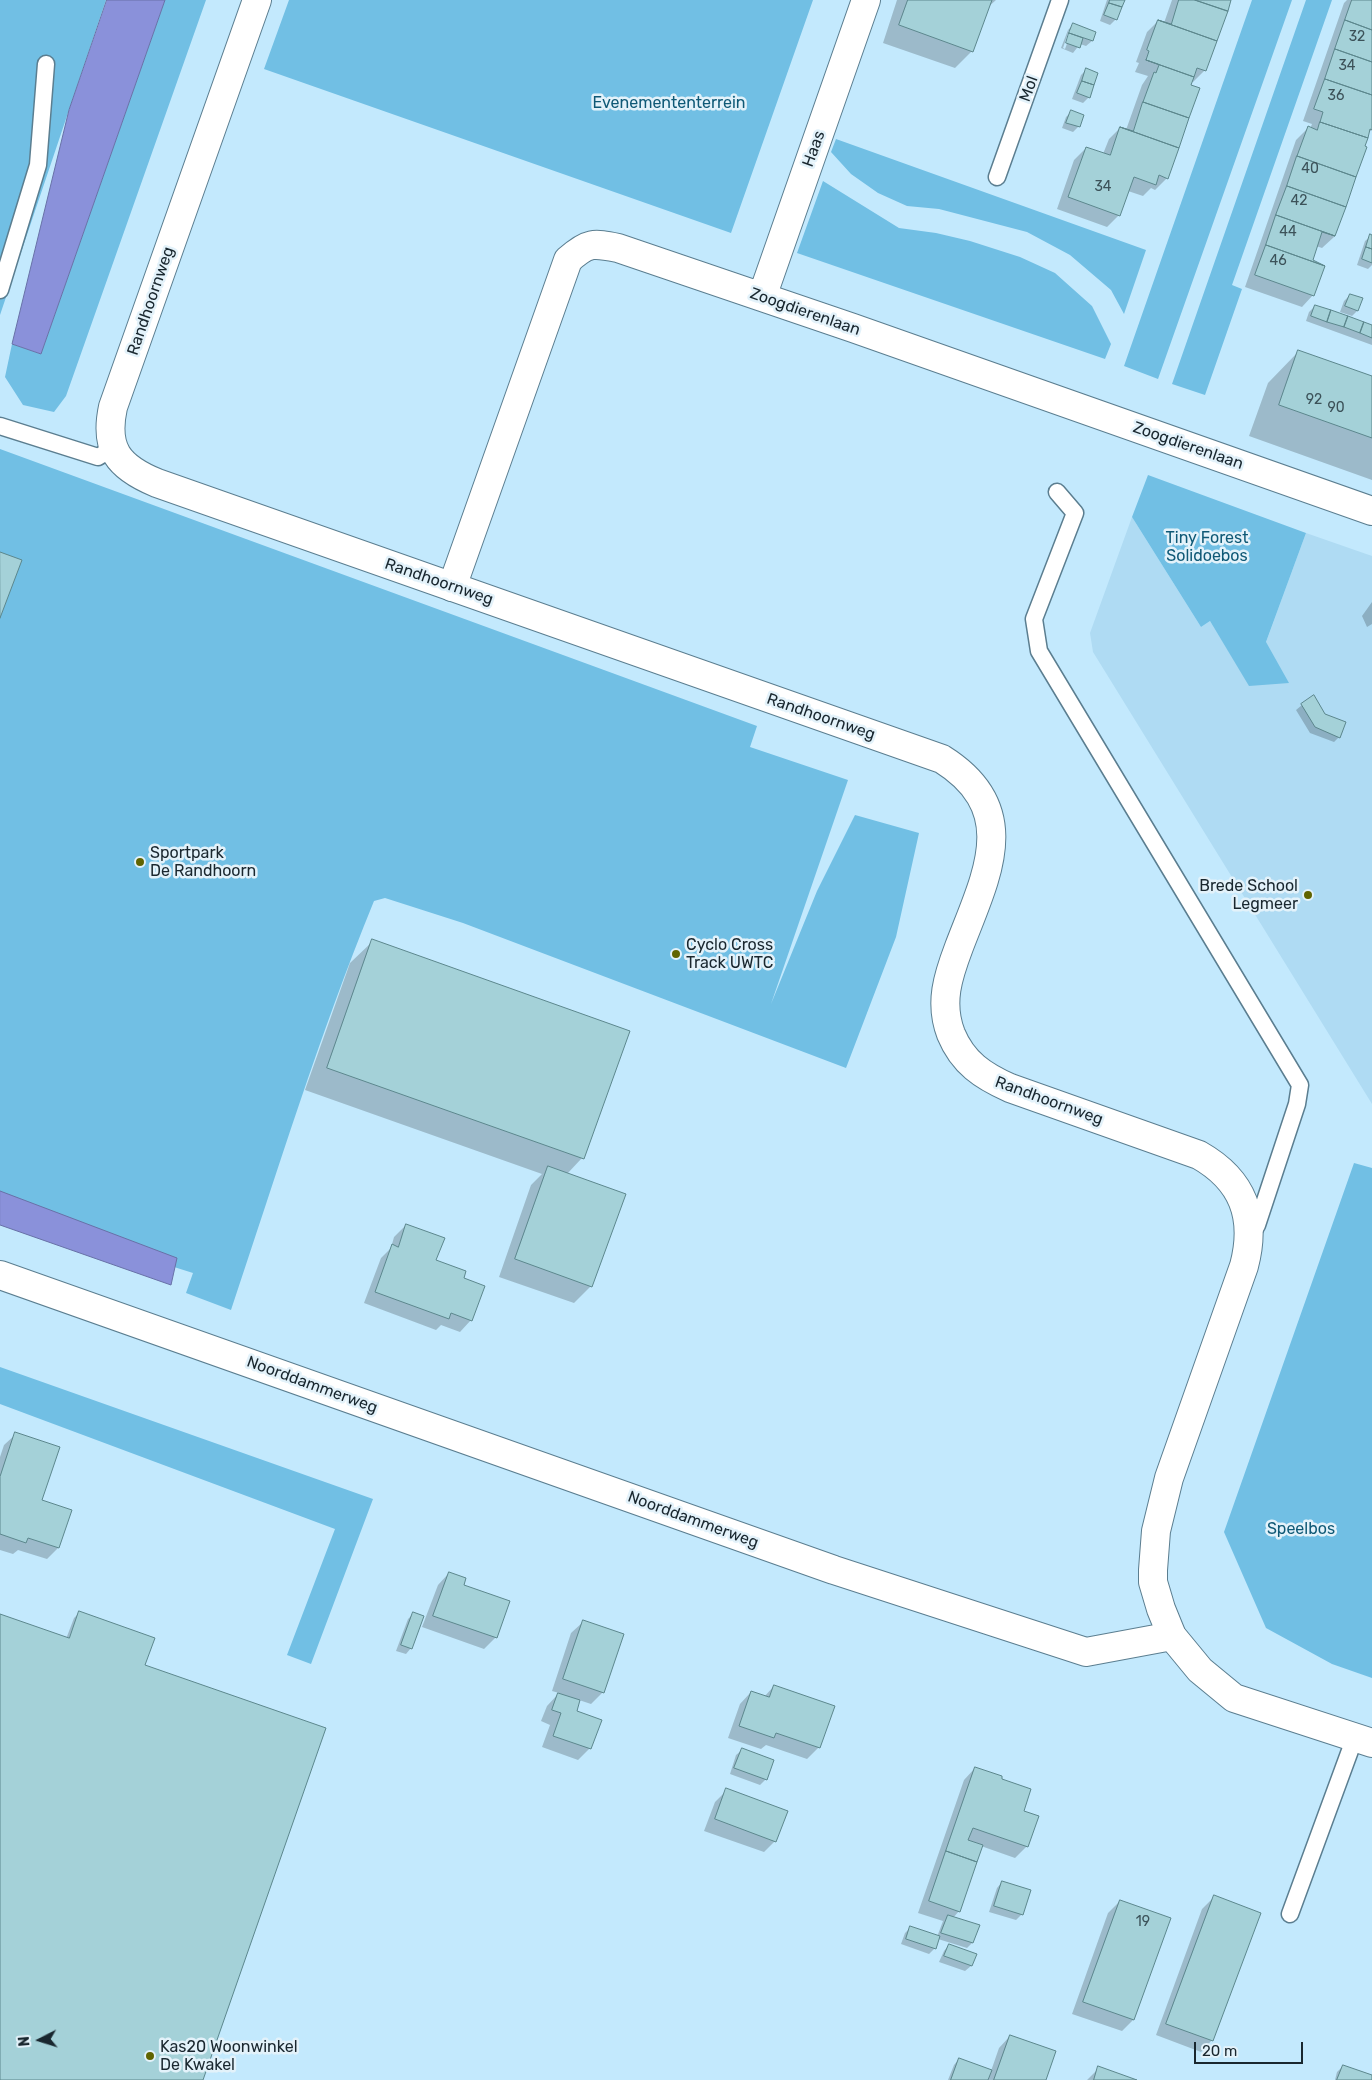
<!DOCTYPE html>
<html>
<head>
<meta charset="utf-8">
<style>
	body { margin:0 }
	#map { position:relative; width:1372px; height:2080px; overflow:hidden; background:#c3e9fd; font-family:Rubik,sans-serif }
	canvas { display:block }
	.north { position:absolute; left:15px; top:2015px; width:50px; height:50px; -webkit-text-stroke:4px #e3f2fa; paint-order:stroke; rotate:265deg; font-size:14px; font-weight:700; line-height:20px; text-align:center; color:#19272f }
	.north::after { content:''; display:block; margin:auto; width:18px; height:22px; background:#19272f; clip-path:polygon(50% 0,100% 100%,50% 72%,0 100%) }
	.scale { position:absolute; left:1194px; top:2042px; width:109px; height:22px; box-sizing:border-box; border:2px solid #19272f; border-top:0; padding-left:6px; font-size:15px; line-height:18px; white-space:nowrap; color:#19272f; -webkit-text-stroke:4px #e3f2fa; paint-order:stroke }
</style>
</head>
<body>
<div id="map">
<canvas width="1372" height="2080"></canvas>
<div class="north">N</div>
<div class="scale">20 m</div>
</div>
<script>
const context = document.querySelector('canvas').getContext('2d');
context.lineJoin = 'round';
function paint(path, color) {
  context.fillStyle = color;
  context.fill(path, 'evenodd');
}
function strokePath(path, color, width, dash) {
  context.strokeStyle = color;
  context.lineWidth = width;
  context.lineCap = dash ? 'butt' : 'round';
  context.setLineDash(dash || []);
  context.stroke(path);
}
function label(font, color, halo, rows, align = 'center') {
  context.font = font + ' Rubik,sans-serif';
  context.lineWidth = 5;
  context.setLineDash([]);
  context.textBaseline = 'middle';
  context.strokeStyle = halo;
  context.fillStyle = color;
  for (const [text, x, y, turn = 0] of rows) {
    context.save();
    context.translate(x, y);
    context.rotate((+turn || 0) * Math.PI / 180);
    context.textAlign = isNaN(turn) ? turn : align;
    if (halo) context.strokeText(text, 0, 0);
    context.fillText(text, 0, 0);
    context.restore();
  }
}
const built = new Path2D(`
	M 1132,517 L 1201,627 L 1210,621 L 1250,686 L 1306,533 L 1372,556 L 1372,1104 L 1093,652 L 1090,633 Z`);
const green = new Path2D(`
	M 0,0 L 106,0 L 0,315 Z
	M 165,0 L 206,0 L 66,396 L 54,412 L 23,405 L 5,377 L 12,344 L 41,354 Z
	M 289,0 L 813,0 L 731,233 L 264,69 Z
	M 1252,0 L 1292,0 L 1158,379 L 1124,366 Z
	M 1306,0 L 1332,0 L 1232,285 L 1242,289 L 1205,395 L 1172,384 Z
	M 836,139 L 1146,250 L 1124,314 L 1111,290 L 1070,255 L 1027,232 L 939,209 L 907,206 L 878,193 L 851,174 L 831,152 Z
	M 823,181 L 899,228 L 936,233 L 970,241 L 1020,257 L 1055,273 L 1092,306 L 1111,344 L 1105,359 L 797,253 Z
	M 0,449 L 757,726 L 750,747 L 848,780 L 771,1004 L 817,891 L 855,815 L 919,833 L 896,937 L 846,1068 L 463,923 L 385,898 L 374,901 C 319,1035 277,1173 231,1310 L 186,1293 L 193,1273 L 136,1255 L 0,1207 Z
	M 1148,475 L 1306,533 L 1266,642 L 1289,683 L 1249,686 L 1210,621 L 1201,627 L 1132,517 Z
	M 1354,1163 L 1372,1168 L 1372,1678 L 1332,1664 L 1266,1628 L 1224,1532 Z
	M 0,1367 L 373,1499 L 311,1664 L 287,1655 L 335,1529 L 0,1404 Z`);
const water = new Path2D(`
	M 107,0 L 165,0 L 41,354 L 12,344 L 69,110 Z
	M 0,1191 L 177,1258 L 171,1285 L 0,1225 Z`);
const shadow = new Path2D(`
	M 897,0 L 996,0 L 987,8 L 972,51 L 955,68 L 883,43 Z
	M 1107,0 L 1123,0 L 1116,19 L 1110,25 L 1100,21 Z
	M 1172,0 L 1230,0 L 1205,70 L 1193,82 L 1191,81 L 1167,178 L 1155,190 L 1151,188 L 1143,196 L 1128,191 L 1119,215 L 1107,227 L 1057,209 L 1074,160 L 1086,148 L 1103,154 L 1109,139 L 1120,128 L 1126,130 L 1142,85 L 1148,76 L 1135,72 L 1139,63 L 1136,62 L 1147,32 L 1158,21 L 1164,23 Z
	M 1347,0 L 1372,0 L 1372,129 L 1368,134 L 1363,147 L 1365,148 L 1334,237 L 1322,248 L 1316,246 L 1311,261 L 1313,295 L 1302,307 L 1245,287 L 1296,140 L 1308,128 L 1310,129 L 1312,124 L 1303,121 L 1344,3 Z
	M 1073,25 L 1095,33 L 1092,41 L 1086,46 L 1080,44 L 1073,53 L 1061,48 L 1068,30 ZM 1069,30 L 1072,30 L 1065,49 L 1063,48 Z
	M 1086,70 L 1089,97 L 1083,103 L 1072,99 L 1081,75 Z
	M 1071,112 L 1082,115 L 1078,127 L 1073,132 L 1062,128 L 1066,117 Z
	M 1371,236 L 1372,265 L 1368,269 L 1357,265 L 1365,241 Z
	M 1350,295 L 1357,311 L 1352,316 L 1340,312 L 1344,301 Z
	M 1315,306 L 1372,326 L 1372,345 L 1306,321 L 1309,312 Z
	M 1299,351 L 1372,378 L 1372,480 L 1249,436 L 1268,383 Z
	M 1372,602 L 1372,624 L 1367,627 L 1362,616 Z
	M 1302,705 L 1339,737 L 1334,742 L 1310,733 L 1296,710 Z
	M 373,941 L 582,1158 L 567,1174 L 591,1286 L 574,1303 L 499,1277 L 531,1185 L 542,1174 L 305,1090 L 350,963 Z
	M 406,1225 L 434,1260 L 462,1279 L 471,1320 L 460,1332 L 441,1325 L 436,1330 L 364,1303 L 381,1258 L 391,1248 L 394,1237 Z
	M 16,1434 L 58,1548 L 47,1559 L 18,1550 L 13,1554 L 0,1550 L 0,1457 L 4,1445 Z
	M 449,1573 L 462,1586 L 496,1637 L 484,1649 L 422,1627 L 438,1585 Z
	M 79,1613 L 143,1665 L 201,2080 L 0,2080 L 0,1615 L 66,1639 L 74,1618 Z
	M 413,1614 L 411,1648 L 406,1654 L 396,1651 L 408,1619 Z
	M 583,1622 L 603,1692 L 591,1704 L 579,1700 L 576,1712 L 590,1748 L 578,1760 L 542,1747 L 550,1725 L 541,1721 L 547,1706 L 559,1693 L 552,1691 L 571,1633 Z
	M 774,1686 L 819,1747 L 807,1759 L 766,1745 L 761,1749 L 728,1738 L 740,1704 L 751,1692 L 764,1697 Z
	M 742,1750 L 766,1779 L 760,1785 L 730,1774 L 736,1755 Z
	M 975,1768 L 1000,1780 L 1022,1811 L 1027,1846 L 1015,1858 L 981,1846 L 959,1911 L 953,1918 L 972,1943 L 967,1948 L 938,1939 L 935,1948 L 929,1954 L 901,1944 L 905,1933 L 910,1928 L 937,1937 L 943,1921 L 918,1913 L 964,1780 Z
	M 727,1790 L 775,1841 L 764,1852 L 704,1831 L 715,1802 Z
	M 1002,1882 L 1022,1914 L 1016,1920 L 989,1912 L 997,1888 Z
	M 1214,1897 L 1212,2040 L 1201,2052 L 1156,2035 L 1202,1909 Z
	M 1120,1901 L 1133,2020 L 1122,2031 L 1072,2014 L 1108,1913 Z
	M 949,1945 L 975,1954 L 971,1966 L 965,1971 L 939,1962 L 944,1951 Z
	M 1010,2036 L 1045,2080 L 948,2080 L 954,2065 L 959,2059 L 991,2071 L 999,2048 Z
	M 1343,2066 L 1372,2076 L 1372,2080 L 1335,2080 L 1337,2072 Z
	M 1099,2068 L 1133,2080 L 1087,2080 Z`);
const building = new Path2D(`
	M 908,0 L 992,0 L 973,52 L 899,25 Z
	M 1110,0 L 1125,0 L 1122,7 L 1109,3 Z
	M 1179,0 L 1195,0 L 1228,11 L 1217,41 L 1158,20 L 1171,24 Z
	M 1195,0 L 1231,0 L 1228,11 Z
	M 1352,0 L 1372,0 L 1372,30 L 1345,20 Z
	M 1109,3 L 1122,7 L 1117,20 L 1104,15 Z
	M 1158,20 L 1217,41 L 1206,71 L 1197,68 L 1194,77 L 1146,60 L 1149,51 L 1147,50 Z
	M 1345,20 L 1372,30 L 1372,62 L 1335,49 Z
	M 1073,23 L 1096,32 L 1093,41 L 1069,33 Z
	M 1069,33 L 1083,38 L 1080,48 L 1066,43 Z
	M 1335,49 L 1372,62 L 1372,95 L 1325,79 Z
	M 1146,60 L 1194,77 L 1191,85 L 1200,88 L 1189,118 L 1143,102 L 1154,72 L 1156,73 L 1159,65 Z
	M 1086,68 L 1098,73 L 1094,85 L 1082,81 Z
	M 1325,79 L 1372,95 L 1372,130 L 1370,129 L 1368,138 L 1320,122 L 1323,112 L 1314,109 Z
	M 1082,81 L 1094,85 L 1090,98 L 1077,93 Z
	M 1143,102 L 1189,118 L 1179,148 L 1120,127 L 1133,131 Z
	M 1071,110 L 1084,115 L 1080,127 L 1066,123 Z
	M 1320,122 L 1368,138 L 1365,146 L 1367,147 L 1356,177 L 1297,156 L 1308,126 L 1317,130 Z
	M 1120,127 L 1179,148 L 1168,179 L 1159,175 L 1156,185 L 1134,177 L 1120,216 L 1068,197 L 1086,147 L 1110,155 Z
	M 1297,156 L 1356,177 L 1346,207 L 1287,186 Z
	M 1287,186 L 1346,207 L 1335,236 L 1276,215 Z
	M 1276,215 L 1335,236 L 1322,232 L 1313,260 L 1325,266 L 1266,245 Z
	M 1370,234 L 1372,235 L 1372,249 L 1366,247 Z
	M 1266,245 L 1325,266 L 1314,296 L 1255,275 Z
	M 1366,247 L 1372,249 L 1372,263 L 1362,259 Z
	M 1350,294 L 1363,298 L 1358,311 L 1345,306 Z
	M 1315,305 L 1331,310 L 1327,322 L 1311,316 Z
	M 1331,310 L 1348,316 L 1344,327 L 1327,322 Z
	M 1348,316 L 1364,322 L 1360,333 L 1344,327 Z
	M 1364,322 L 1372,325 L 1372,338 L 1360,333 Z
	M 1298,350 L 1372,376 L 1372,438 L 1279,405 Z
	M 0,552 L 22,560 L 0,618 Z
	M 1314,695 L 1325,714 L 1346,722 L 1340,738 L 1315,727 L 1301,704 Z
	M 372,939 L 630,1031 L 584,1159 L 327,1068 Z
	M 548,1166 L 626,1194 L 592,1287 L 515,1259 Z
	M 406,1224 L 445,1238 L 436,1260 L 466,1271 L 464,1278 L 485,1286 L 472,1321 L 451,1313 L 449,1319 L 375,1292 L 392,1244 L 398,1247 Z
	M 15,1432 L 60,1447 L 42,1500 L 72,1510 L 59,1548 L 28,1538 L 26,1543 L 0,1534 L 0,1477 Z
	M 449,1572 L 466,1578 L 464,1585 L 510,1601 L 497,1638 L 433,1616 Z
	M 79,1611 L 155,1638 L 145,1665 L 326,1728 L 203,2080 L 0,2080 L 0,1614 L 69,1638 Z
	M 413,1612 L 424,1616 L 412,1649 L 401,1645 Z
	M 583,1620 L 624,1634 L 604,1693 L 563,1679 Z
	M 774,1685 L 835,1706 L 820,1748 L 776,1733 L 774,1738 L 739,1726 L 751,1691 L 769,1697 Z
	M 558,1693 L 580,1700 L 577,1711 L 602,1720 L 591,1749 L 553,1736 L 561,1713 L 552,1710 Z
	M 742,1748 L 774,1760 L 767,1780 L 734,1768 Z
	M 975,1767 L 1002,1776 L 1002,1779 L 1031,1789 L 1024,1811 L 1039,1816 L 1028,1847 L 973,1828 L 968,1840 L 983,1845 L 977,1862 L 946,1851 Z
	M 726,1788 L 788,1811 L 776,1842 L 715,1819 Z
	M 946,1851 L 977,1862 L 960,1912 L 929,1901 Z
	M 1002,1881 L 1031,1890 L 1023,1915 L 994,1906 Z
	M 1214,1895 L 1261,1913 L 1213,2041 L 1166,2024 Z
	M 1120,1900 L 1171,1918 L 1134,2020 L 1083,2002 Z
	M 948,1915 L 980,1925 L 973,1943 L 941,1933 Z
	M 910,1926 L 940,1936 L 936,1949 L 906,1939 Z
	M 949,1944 L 977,1954 L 972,1966 L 944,1956 Z
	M 1010,2035 L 1056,2051 L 1046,2080 L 994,2080 Z
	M 959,2058 L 992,2070 L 988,2080 L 951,2080 Z
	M 1343,2065 L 1372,2075 L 1372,2080 L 1337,2080 Z
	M 1098,2066 L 1137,2080 L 1094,2080 Z`);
const service = new Path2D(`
	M 997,177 L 1060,0
	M 0,290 L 38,165 L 46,64
	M 0,426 L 98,457 L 113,448
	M 1057,492 L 1075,513 L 1034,619 L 1039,651 L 1300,1085 L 1297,1104 L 1257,1225 L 1252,1234
	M 1290,1914 L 1355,1737`);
const minor = new Path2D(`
	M 762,297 L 866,0
	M 452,587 L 568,260 C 588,242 593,243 618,248 L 853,328 L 1372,511
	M 0,1275 L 834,1570 L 1086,1652 L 1172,1636`);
const tertiary = new Path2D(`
	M 257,0 L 113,407 C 104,449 118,467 157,483 L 942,759 C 1023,810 986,876 959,947 C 948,976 939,1003 951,1034 C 963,1063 983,1076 1010,1088 L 1199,1155 C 1243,1180 1257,1217 1244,1266 L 1169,1478 L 1156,1531 L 1153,1570 L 1153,1582 L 1161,1609 L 1172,1636 L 1200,1670 L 1234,1698 L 1372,1743`);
const markers = [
	[140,862,5,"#606400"],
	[1308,895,5,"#606400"],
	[676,954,5,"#606400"],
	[150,2056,5,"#606400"]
];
const numberNames = [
	["32",1357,37],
	["34",1347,66],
	["36",1336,96],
	["40",1310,169],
	["34",1103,187],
	["42",1299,201],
	["44",1288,232],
	["46",1278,261],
	["92",1314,400],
	["90",1336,408],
	["19",1143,1922]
];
const streetNames = [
	["Mol",1029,89,-70],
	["Haas",814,149,-70],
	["Randhoornweg",151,301,-71],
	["Zoogdierenlaan",805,312,19],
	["Zoogdierenlaan",1188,446,19],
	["Randhoornweg",439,582,19],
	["Randhoornweg",821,717,19],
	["Randhoornweg",1049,1101,20],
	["Noorddammerweg",312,1385,20],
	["Noorddammerweg",693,1520,20]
];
const parkNames = [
	["Evenemententerrein",669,103],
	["Tiny Forest",1207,538],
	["Solidoebos",1207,556],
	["Speelbos",1301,1529]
];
const poiNames = [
	["Sportpark",150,853],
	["De Randhoorn",150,871],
	["Brede School",1298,886,"right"],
	["Legmeer",1298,904,"right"],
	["Cyclo Cross",686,945],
	["Track UWTC",686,963],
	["Kas20 Woonwinkel",160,2047],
	["De Kwakel",160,2065]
];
paint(built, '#afdbf3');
paint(green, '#71bfe4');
paint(water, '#8a91da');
strokePath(water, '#6871a7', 1);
paint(shadow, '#0003');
paint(building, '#a4d1d8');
strokePath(building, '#5c878d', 1);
strokePath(service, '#5b7e90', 19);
strokePath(minor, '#5b7e90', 30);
strokePath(tertiary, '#5b7e90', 30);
strokePath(service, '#fff', 16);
strokePath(minor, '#fff', 28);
strokePath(tertiary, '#fff', 28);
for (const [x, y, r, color] of markers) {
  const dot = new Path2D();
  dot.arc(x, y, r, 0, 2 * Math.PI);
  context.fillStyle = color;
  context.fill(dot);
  strokePath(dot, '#e3f2fa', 2);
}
label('14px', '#3c5259', null, numberNames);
label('16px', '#19272f', '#e3f2fa', streetNames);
label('16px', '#0f5976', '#e3f2fa', parkNames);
label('16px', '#19272f', '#e3f2fa', poiNames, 'left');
</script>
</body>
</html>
